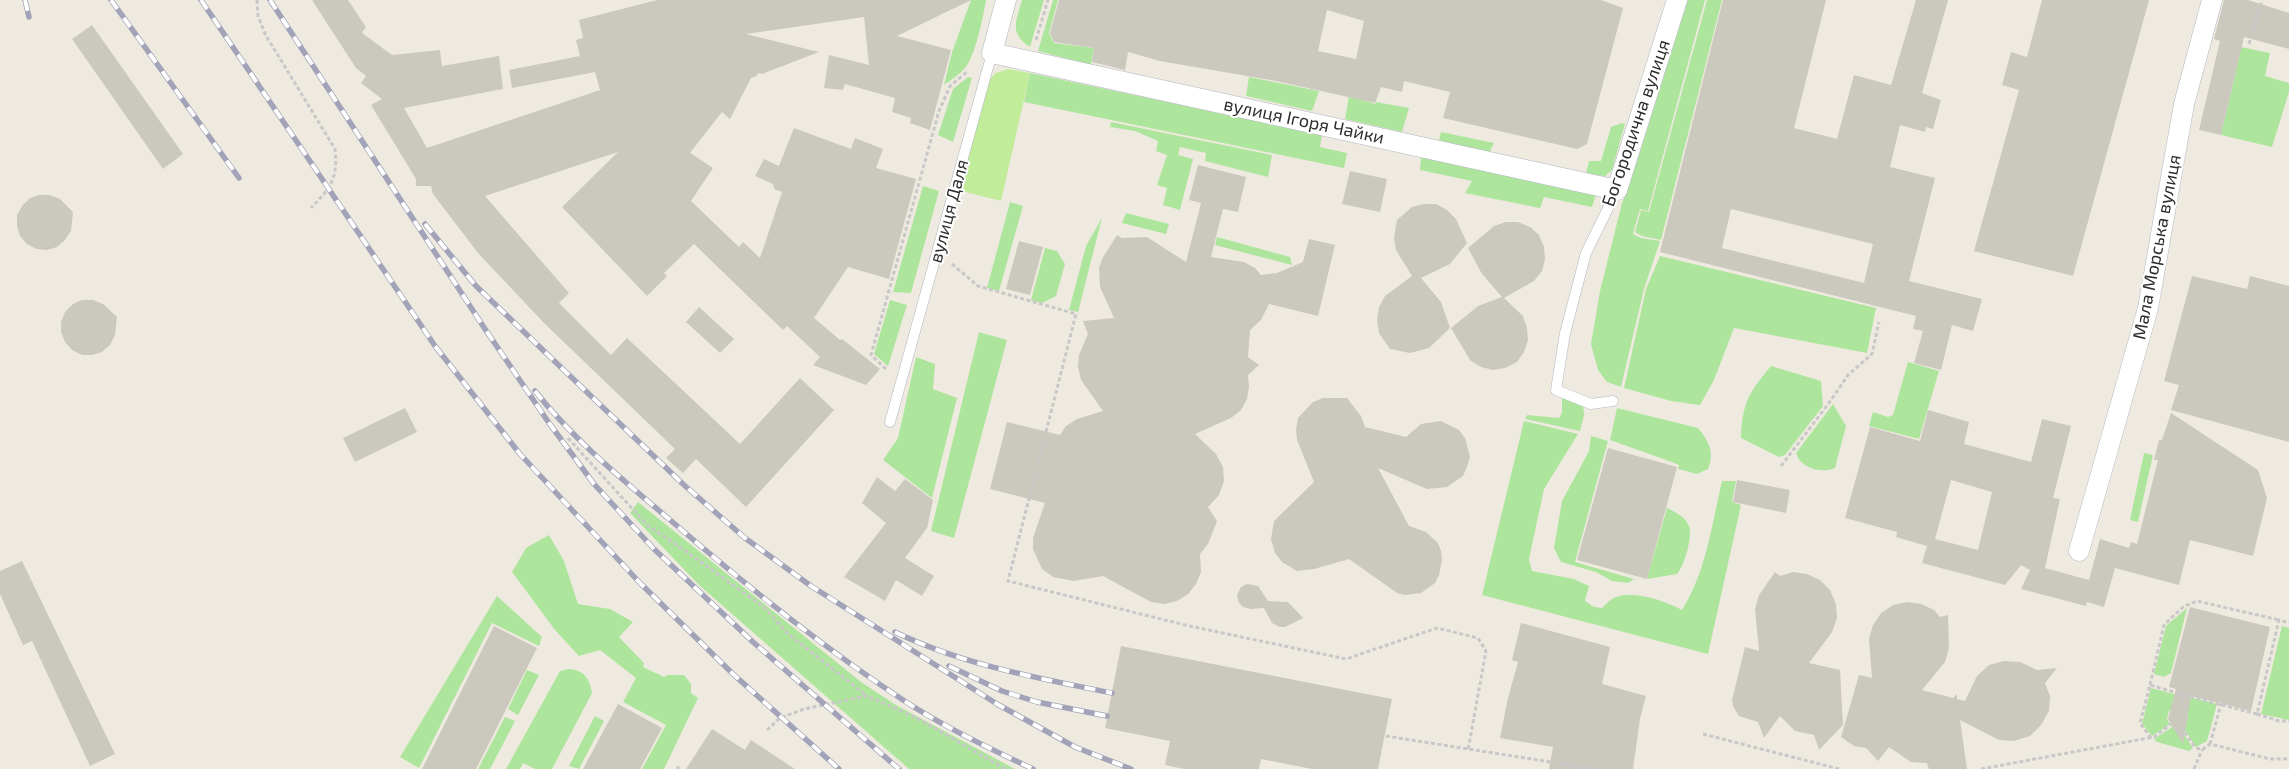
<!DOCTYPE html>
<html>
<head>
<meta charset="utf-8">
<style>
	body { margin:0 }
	canvas { display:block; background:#efeae0 }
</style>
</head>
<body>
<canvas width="2289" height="769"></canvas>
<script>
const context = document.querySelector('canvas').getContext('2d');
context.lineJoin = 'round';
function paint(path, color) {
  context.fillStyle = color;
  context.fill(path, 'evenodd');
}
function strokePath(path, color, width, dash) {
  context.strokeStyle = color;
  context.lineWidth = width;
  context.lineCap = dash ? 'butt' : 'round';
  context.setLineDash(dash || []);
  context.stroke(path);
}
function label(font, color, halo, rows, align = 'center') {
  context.font = font + ' "Exo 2",sans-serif';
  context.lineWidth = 4;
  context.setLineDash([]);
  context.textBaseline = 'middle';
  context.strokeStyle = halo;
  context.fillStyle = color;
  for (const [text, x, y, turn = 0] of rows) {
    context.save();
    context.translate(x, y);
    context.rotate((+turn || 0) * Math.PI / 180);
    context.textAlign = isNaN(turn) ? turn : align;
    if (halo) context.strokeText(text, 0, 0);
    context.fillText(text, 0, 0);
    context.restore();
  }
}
const green = new Path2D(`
	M 971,0 L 986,0 C 983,17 976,54 965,68 C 959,75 951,80 944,85 L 952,52 Z
	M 1022,0 L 1044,0 L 1030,47 C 1009,33 1016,22 1022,0 Z
	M 1053,0 L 1058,0 L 1049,33 L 1054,43 L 1094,48 L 1091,65 L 1038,51 Z
	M 1688,0 L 1705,0 L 1648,211 L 1640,209 L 1633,234 L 1641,238 L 1660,241 L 1644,289 L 1621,387 L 1607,382 L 1598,370 L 1591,344 L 1600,291 L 1622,203 L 1627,192 Z
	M 1707,0 L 1722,0 L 1661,240 L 1642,236 L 1635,232 L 1641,210 L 1649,212 Z
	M 2236,46 L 2270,53 L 2265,76 L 2289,83 L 2289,92 L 2272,147 L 2221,135 L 2236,71 L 2225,67 Z
	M 1030,73 L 1322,135 L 1320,147 L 1347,153 L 1344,168 L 1024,102 Z
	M 968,77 L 972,78 L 953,142 L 938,135 L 953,89 Z
	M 1249,77 L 1319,91 L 1312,111 L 1246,96 Z
	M 1349,96 L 1375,104 L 1376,102 L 1409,108 L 1402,132 L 1345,119 Z
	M 1111,122 L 1272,155 L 1268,177 L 1205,161 L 1206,153 L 1180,147 L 1178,155 L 1193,159 L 1180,210 L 1163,205 L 1167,188 L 1157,185 L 1167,155 L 1156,151 L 1158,141 L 1135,131 L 1110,127 Z
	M 1622,123 L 1625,124 L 1612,170 L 1605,176 L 1586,174 L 1589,161 L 1601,161 L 1611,127 Z
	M 1441,132 L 1494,143 L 1489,153 L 1439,140 Z
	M 1421,157 L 1596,195 L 1592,207 L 1544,197 L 1540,208 L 1465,193 L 1472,181 L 1420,170 Z
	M 923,186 L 939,191 L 911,293 L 893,292 Z
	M 1010,202 L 1023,206 L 999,291 L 987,288 Z
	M 1126,213 L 1169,224 L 1166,234 L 1122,223 Z
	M 1102,218 L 1078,312 L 1069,310 L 1086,246 Z
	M 1217,237 L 1290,257 L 1292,265 L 1215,245 Z
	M 1045,248 L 1057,251 L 1065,264 L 1056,296 L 1042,303 L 1031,300 Z
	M 1660,256 L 1876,308 L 1867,353 L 1734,328 L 1714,380 L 1700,405 L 1671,401 L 1624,388 L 1646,289 Z
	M 890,300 L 907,305 L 888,366 L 874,354 Z
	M 979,332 L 1007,340 L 954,538 L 931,531 Z
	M 916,357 L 935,364 L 933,389 L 957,398 L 932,498 L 883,460 L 898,438 Z
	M 1908,362 L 1939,371 L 1919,439 L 1869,426 L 1873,412 L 1888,417 L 1893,415 Z
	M 1771,366 L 1821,381 L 1823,406 L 1785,455 L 1779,457 L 1741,438 C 1742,404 1749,392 1771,366 Z
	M 1562,397 L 1583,403 L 1584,415 L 1580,431 L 1525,419 L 1527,415 L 1559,418 L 1562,413 Z
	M 1833,404 L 1846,426 L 1835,468 C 1821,474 1800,468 1796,453 Z
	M 1617,408 L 1698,428 C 1709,441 1715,453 1708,469 L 1697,474 L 1678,469 L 1679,465 L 1669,461 L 1610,440 Z
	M 1524,421 L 1578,434 L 1544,489 L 1529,559 L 1532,571 L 1574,579 L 1589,586 L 1585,601 L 1594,607 L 1602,608 C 1605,605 1609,600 1614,598 C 1632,589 1665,601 1682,610 C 1706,572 1712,524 1722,481 L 1736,481 L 1732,502 L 1741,505 L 1708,654 L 1482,595 Z
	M 1591,436 L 1608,441 L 1575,562 L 1634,579 L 1628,583 L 1612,581 L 1596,572 L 1561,562 L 1554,548 L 1562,501 L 1589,451 Z
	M 2144,453 L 2153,455 L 2138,522 L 2130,520 Z
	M 638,502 L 861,682 L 896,705 L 1015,769 L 909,769 L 699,585 L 630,513 Z
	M 1667,508 C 1688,518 1694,525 1688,548 C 1685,558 1683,566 1677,574 L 1647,579 Z
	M 549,535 L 564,561 L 578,604 L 610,609 L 633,622 L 619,637 L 644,663 L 643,667 L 664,677 L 668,675 L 684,675 L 691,684 L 691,693 L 698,698 L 664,769 L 642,769 L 666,725 L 623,702 L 636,678 L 600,650 L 579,656 L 555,630 L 512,572 L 526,548 Z
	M 497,596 L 542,637 L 539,646 L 492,623 L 419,768 L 400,757 Z
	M 2187,608 L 2171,673 L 2164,677 L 2154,674 L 2166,626 Z
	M 2282,626 L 2289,628 L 2289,720 L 2261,714 Z
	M 569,669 C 584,670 590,679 592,693 L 552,769 L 535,769 L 523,763 L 520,769 L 506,769 L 560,671 Z
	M 527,670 L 539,675 L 518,715 L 508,709 Z
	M 2151,688 L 2182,696 L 2176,706 L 2169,711 L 2167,719 L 2170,724 L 2152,736 L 2142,724 Z
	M 2185,696 L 2217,704 L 2207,741 L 2196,747 L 2183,727 C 2192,719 2185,707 2185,696 Z
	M 595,716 L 604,721 L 579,769 L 569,766 Z
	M 505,717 L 515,721 L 490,769 L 478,769 Z
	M 2172,727 L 2181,730 L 2193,748 L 2189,751 L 2157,742 L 2154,739 Z`);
const pitch = new Path2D(`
	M 1008,69 L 1030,73 L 1001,201 L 958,190 L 988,81 L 996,73 Z`);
const building = new Path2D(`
	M 312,0 L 348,0 L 366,27 L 362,33 L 392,55 L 440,50 L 442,66 L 499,56 L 503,89 L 404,108 L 427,148 L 600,90 L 595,72 L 512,88 L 509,70 L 580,56 L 576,40 L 583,38 L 579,20 L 657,0 L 971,0 L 897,36 L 951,50 L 930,130 L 910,123 L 911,118 L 892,112 L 895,98 L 845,84 L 843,90 L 824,88 L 829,55 L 869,65 L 864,17 L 746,34 L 819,52 L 762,74 L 758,73 L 757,76 L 751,78 L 730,119 L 722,112 L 690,153 L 713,168 L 691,201 L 739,247 L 743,242 L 760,258 L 782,192 L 774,189 L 773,184 L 755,176 L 764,159 L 779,166 L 794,128 L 851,149 L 855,138 L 883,149 L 876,168 L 916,179 L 889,279 L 848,267 L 814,318 L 840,340 L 842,339 L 880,369 L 866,385 L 813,365 L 820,357 L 787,326 L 783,330 L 694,244 L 664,273 L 667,276 L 647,296 L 562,207 L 618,152 L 485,196 L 569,293 L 559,303 L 611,355 L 627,338 L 740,444 L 800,378 L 834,410 L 746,507 L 696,459 L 683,473 L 666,458 L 675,449 L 544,323 L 478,253 L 433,194 L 431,186 L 416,186 L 416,179 L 371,105 L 382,99 L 361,83 L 366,76 L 356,68 Z
	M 1059,0 L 1601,0 L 1623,8 L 1587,144 L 1577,149 L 1443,118 L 1450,92 L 1404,81 L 1402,92 L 1381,87 L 1375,103 L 1276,81 L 1160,61 L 1128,52 L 1125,70 L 1092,62 L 1094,48 L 1054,42 L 1050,33 ZM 1327,10 L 1364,21 L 1356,59 L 1318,51 Z
	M 1723,0 L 1826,0 L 1794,128 L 1837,139 L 1854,75 L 1891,85 L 1916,0 L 1948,0 L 1922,93 L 1941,100 L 1933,129 L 1926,127 L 1925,132 L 1900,125 L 1890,167 L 1935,178 L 1909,281 L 1982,299 L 1973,331 L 1952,325 L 1941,370 L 1914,363 L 1923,331 L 1913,329 L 1916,316 L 1660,252 ZM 1731,209 L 1873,244 L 1864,283 L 1722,248 Z
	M 2042,0 L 2149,0 L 2073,276 L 1974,251 L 2019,90 L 2002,85 L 2011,52 L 2027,57 Z
	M 2224,0 L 2248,0 L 2289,13 L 2289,49 L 2244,37 L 2221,135 L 2199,130 L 2220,41 L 2214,39 Z
	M 92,25 L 183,154 L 163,169 L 72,39 Z
	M 1198,165 L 1246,177 L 1238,212 L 1223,209 L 1211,257 L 1244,262 L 1255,268 L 1261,275 L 1277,273 L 1303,262 L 1309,239 L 1335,245 L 1318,316 L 1269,304 L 1261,320 L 1250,330 L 1248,357 L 1259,365 L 1248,375 L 1249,387 L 1247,399 L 1241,410 L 1231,418 L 1195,434 L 1216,454 L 1223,467 L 1224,481 L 1219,495 L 1208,507 L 1217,521 L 1208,544 L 1200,554 L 1201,572 L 1196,584 L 1188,594 L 1177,601 L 1164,604 L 1151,602 L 1103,576 L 1074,581 L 1053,577 L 1042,569 L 1033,549 L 1033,538 L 1045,503 L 990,489 L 1007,422 L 1060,435 L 1066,426 L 1077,419 L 1103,411 L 1081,380 L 1078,367 L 1079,355 L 1088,334 L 1083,321 L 1114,318 L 1100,287 L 1099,268 L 1102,259 L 1117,235 L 1122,238 L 1147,237 L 1186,262 L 1201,203 L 1189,200 Z
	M 1350,171 L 1387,179 L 1380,212 L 1342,204 Z
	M 39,195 L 50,195 L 60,199 L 73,212 L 71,231 L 65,240 L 57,247 L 47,250 L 36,249 L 27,244 L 20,236 L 17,226 L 17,215 L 22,206 L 30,198 Z
	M 1424,204 L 1436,204 L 1447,210 L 1456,219 L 1467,243 L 1450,264 L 1421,278 L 1441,302 L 1450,328 L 1429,348 L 1410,353 L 1390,349 L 1379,333 L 1377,320 L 1379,307 L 1385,296 L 1412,276 L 1396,250 L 1394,238 L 1397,220 L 1412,207 Z
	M 1506,222 L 1518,222 L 1530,227 L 1539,235 L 1544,247 L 1545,259 L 1542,271 L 1534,281 L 1504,298 L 1523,316 L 1527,328 L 1528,340 L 1524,352 L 1517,362 L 1505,368 L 1493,370 L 1481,367 L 1470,360 L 1451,328 L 1478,306 L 1502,297 L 1482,274 L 1468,248 L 1494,226 Z
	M 1019,241 L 1043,247 L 1030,295 L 1006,289 Z
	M 2192,276 L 2247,289 L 2250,276 L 2289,286 L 2289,442 L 2171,410 L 2179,385 L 2164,381 Z
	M 82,300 L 93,300 L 103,304 L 117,317 L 115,335 L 110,345 L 102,352 L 92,355 L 82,355 L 72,350 L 65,342 L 61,332 L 61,322 L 65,312 L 73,304 Z
	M 699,307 L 734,339 L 720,353 L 686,322 Z
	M 1323,398 L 1347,398 L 1361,416 L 1365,427 L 1406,437 L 1421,424 L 1441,421 L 1459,430 L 1465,438 L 1470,457 L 1467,467 L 1463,476 L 1447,487 L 1427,489 L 1378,468 L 1409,526 L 1426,532 L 1438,543 L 1441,551 L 1442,560 L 1439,575 L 1435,583 L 1421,593 L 1405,595 L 1397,593 L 1349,559 L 1314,569 L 1297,571 L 1282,562 L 1275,553 L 1271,539 L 1274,521 L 1314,482 L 1297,440 L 1296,429 L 1298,418 L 1313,402 Z
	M 405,408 L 417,432 L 355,462 L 343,438 Z
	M 1928,410 L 1969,422 L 1964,444 L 2031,462 L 2042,419 L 2071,426 L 2053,498 L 2060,499 L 2045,568 L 2089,580 L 2100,539 L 2129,548 L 2131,542 L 2137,544 L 2158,460 L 2154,460 L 2159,440 L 2162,440 L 2171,413 L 2258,470 L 2267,498 L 2253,556 L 2190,540 L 2179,585 L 2115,568 L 2104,607 L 2087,602 L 2086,606 L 2021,589 L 2030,570 L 2021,565 L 2005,585 L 1922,563 L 1927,546 L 1896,537 L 1897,532 L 1845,518 L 1870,427 L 1920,441 ZM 1951,480 L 1992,492 L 1978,550 L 1935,539 Z
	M 1608,448 L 1677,467 L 1647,579 L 1577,560 Z
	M 877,477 L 895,491 L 905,479 L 933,500 L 927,528 L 905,558 L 934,576 L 922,596 L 896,580 L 885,601 L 844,577 L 886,523 L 862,503 Z
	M 1737,480 L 1790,490 L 1786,513 L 1733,502 Z
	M 22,561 L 115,754 L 90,766 L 32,641 L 23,645 L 0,594 L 0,571 Z
	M 1775,572 L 1780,576 L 1793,572 L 1807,574 L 1820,580 L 1830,590 L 1836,604 L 1837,618 L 1832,632 L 1809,663 L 1840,670 L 1843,725 L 1819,750 L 1814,735 L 1795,731 L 1780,716 L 1764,738 L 1758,722 L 1739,716 L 1733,706 L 1732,700 L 1745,647 L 1759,651 L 1755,609 L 1759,595 Z
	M 1247,584 L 1258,586 L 1268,601 L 1288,602 L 1303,618 L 1285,627 L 1280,627 L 1272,623 L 1264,608 L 1251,609 L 1243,607 L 1239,603 L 1237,595 L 1241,587 Z
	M 1907,602 L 1921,604 L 1934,610 L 1940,617 L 1948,615 L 1949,648 L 1945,662 L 1922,690 L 1953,698 L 1957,694 L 1957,699 L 1965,701 L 1977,676 L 1989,665 L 2004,661 L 2020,662 L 2037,670 L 2057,668 L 2045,683 L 2050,696 L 2049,711 L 2041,725 L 2030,736 L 2014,741 L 1999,740 L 1960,720 L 1967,769 L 1929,769 L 1927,763 L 1911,762 L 1889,747 L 1878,761 L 1866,748 L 1854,746 L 1841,737 L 1859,675 L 1872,678 L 1869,639 L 1873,625 L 1881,613 L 1893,605 Z
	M 2190,607 L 2270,627 L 2251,711 L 2191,696 L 2183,744 L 2168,719 L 2176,689 L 2169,687 Z
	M 1521,623 L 1610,647 L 1602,684 L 1646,696 L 1640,719 L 1633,769 L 1549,769 L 1553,747 L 1500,738 L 1508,698 L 1518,662 L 1512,660 Z
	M 494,626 L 537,648 L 476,769 L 422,769 Z
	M 1121,646 L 1392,699 L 1378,769 L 1312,769 L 1261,759 L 1259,769 L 1184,769 L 1165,765 L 1170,741 L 1105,728 Z
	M 618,704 L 662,728 L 640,769 L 583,769 Z
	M 712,729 L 745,750 L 751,740 L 795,769 L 686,769 Z`);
const path = new Path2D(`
	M 257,0 L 258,16 L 265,34 L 335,149 C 338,179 331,187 311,208
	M 1036,40 L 1048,0
	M 2249,44 L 2262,0
	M 952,264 L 978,286 L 1076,314 L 1008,581 L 1185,625 L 1346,659 L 1437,628 L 1478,638 L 1486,651 L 1468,750
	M 886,369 L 871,355 L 939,111 L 950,86 L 967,72
	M 568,438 L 647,525 L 687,552 L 765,608 L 788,634 L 867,696
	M 1781,466 L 1829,403 L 1848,375 L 1872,354 L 1879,322
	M 2150,685 L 2164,625 L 2183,607 L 2197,601 L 2279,620
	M 2184,695 L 2257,714 L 2279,620 L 2289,623
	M 2257,714 L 2279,721 L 2289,721
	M 2181,727 L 2195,747 L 2202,750 L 2210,744 L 2270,759 L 2289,759
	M 767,730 L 780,718 L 804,709 L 867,696 L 917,718 L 1005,769
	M 1703,734 L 1839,769
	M 1386,736 L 1595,769
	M 2151,738 L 2140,723 L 2150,685 L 2184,695 L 2180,709
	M 2210,744 L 2221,704
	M 678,766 L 678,769
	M 1981,769 L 2154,737 L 2171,724
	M 2194,769 L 2202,750`);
const lane = new Path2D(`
	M 1613,401 L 1591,404 L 1556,390 L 1565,333 L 1586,253 L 1617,190
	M 890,422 L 992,53`);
const street = new Path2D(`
	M 1006,0 L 992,53 L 1617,190 L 1677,0
	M 2079,551 L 2148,308 L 2184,104 L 2212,0`);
const rail = new Path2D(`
	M 25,0 L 29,17
	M 111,0 L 239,178
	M 201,0 L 435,346 L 520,454 L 640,583 L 733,674 L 839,769
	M 270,0 L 485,329 L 549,423 L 594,484 L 654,549 L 753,642 L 899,769
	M 425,224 L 476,286 L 684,485 L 745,538 L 811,586 L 997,704 L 1075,747 L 1131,769
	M 535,391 C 574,440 622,479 669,519 C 743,583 821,646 903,700 C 944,727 989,748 1033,769
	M 895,632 C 963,665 1038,678 1112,693
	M 949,666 L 1002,691 L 1037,702 L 1107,716`);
const streetNames = [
	["вулиця Ігоря Чайки",1304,121,12],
	["Богородична вулиця",1636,123,-71],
	["вулиця Даля",949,211,-75],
	["Мала Морська вулиця",2157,247,-79]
];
paint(green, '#aee59d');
paint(pitch, '#c1ec99');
paint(building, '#cbc8be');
strokePath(lane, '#b3b5c1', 11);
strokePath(street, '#b3b5c1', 21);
strokePath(path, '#c8c8c8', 3, [4, 2.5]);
strokePath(lane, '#fff', 10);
strokePath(street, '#fff', 20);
strokePath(rail, '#a2a3b8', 5.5);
strokePath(rail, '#fff', 4, [11]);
label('18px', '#2d2d2d', '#fff', streetNames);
</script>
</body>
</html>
